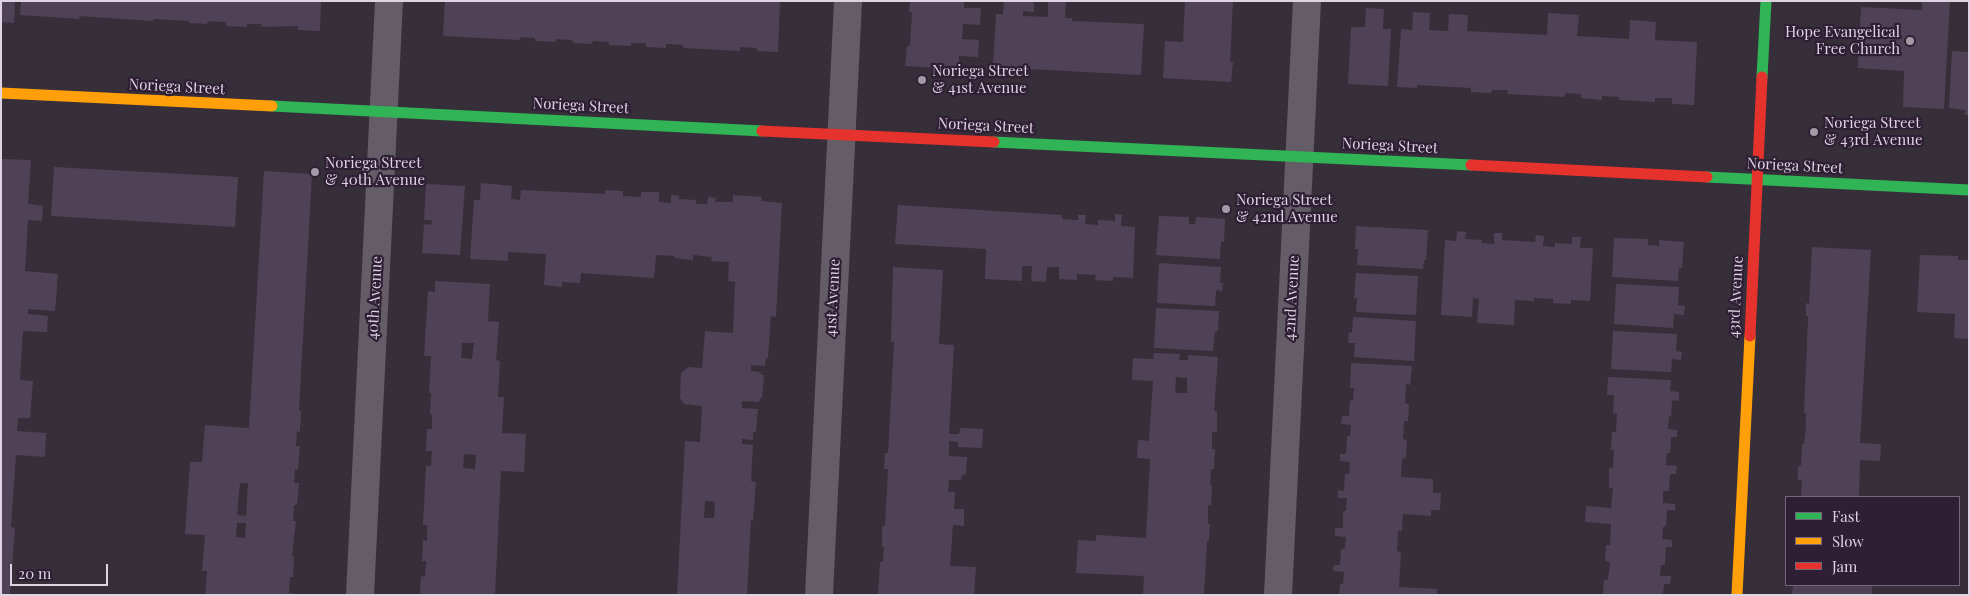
<!DOCTYPE html>
<html>
<head>
<meta charset="utf-8">
<style>
	body { margin:0 }
	#map { position:relative; width:1970px; height:596px; overflow:hidden; background:#362e39; font-family:"Playfair Display",serif }
	canvas { display:block }
	.frame { position:absolute; inset:0; border:2px solid #ded4e1; pointer-events:none }
	.legend { position:absolute; left:1785px; top:496px; width:175px; height:90px; box-sizing:border-box; background:#2e1f34; border:1px solid #746779; margin:0; padding:6px 9px; list-style:none; font-size:15px; color:#ded4e1 }
	.legend li { display:flex; align-items:center; gap:10px; height:25px }
	.legend b { width:25px; border:1px solid #746779 }
	.scale { position:absolute; left:10px; top:564px; width:98px; height:22px; box-sizing:border-box; border:2px solid #ded4e1; border-top:0; padding-left:6px; font-size:15px; line-height:18px; white-space:nowrap; color:#ded4e1; -webkit-text-stroke:4px #2e1f34; paint-order:stroke }
</style>
</head>
<body>
<div id="map">
<canvas width="1970" height="596"></canvas>
<div class="frame"></div>
<ul class="legend">
<li><b style="height:6px;background:#30b455"></b>Fast</li>
<li><b style="height:6px;background:#ff9f0a"></b>Slow</li>
<li><b style="height:6px;background:#e5322d"></b>Jam</li>
</ul>
<div class="scale">20 m</div>
</div>
<script>
const context = document.querySelector('canvas').getContext('2d');
context.lineJoin = 'round';
function paint(path, color) {
  context.fillStyle = color;
  context.fill(path, 'evenodd');
}
function strokePath(path, color, width, dash) {
  context.strokeStyle = color;
  context.lineWidth = width;
  context.lineCap = dash ? 'butt' : 'round';
  context.setLineDash(dash || []);
  context.stroke(path);
}
function label(font, color, halo, rows, align = 'center') {
  context.font = font + ' "Playfair Display",serif';
  context.lineWidth = 4.5;
  context.setLineDash([]);
  context.textBaseline = 'middle';
  context.strokeStyle = halo;
  context.fillStyle = color;
  for (const [text, x, y, turn = 0] of rows) {
    context.save();
    context.translate(x, y);
    context.rotate((+turn || 0) * Math.PI / 180);
    context.textAlign = isNaN(turn) ? turn : align;
    if (halo) context.strokeText(text, 0, 0);
    context.fillText(text, 0, 0);
    context.restore();
  }
}
const building = new Path2D(`
	M 1,1 L 15,1 L 14,23 L 1,22 Z
	M 21,1 L 321,1 L 320,31 L 298,30 L 298,26 L 261,27 L 262,24 L 247,24 L 247,27 L 226,26 L 226,22 L 208,21 L 207,24 L 189,23 L 189,21 L 153,19 L 153,21 L 79,16 L 80,19 L 20,15 Z
	M 445,1 L 780,1 L 778,52 L 757,51 L 757,48 L 740,47 L 740,51 L 683,48 L 683,45 L 666,44 L 666,48 L 646,47 L 646,43 L 631,43 L 631,46 L 609,45 L 609,42 L 593,41 L 592,44 L 573,43 L 572,40 L 556,39 L 555,42 L 535,41 L 535,38 L 520,37 L 520,40 L 443,36 Z
	M 910,1 L 964,1 L 964,8 L 981,8 L 980,25 L 963,24 L 962,39 L 979,40 L 978,57 L 959,56 L 959,69 L 905,66 L 907,46 L 910,46 L 912,12 L 909,13 Z
	M 1004,1 L 1034,1 L 1034,12 L 1023,11 L 1023,16 L 1048,17 L 1048,1 L 1066,1 L 1065,18 L 1072,18 L 1072,21 L 1144,24 L 1141,75 L 993,67 L 996,14 L 1003,14 Z
	M 1185,1 L 1233,1 L 1230,62 L 1233,62 L 1231,82 L 1163,78 L 1165,41 L 1183,42 Z
	M 1922,1 L 1950,1 L 1944,109 L 1903,107 L 1904,71 L 1858,68 L 1861,7 L 1922,10 Z
	M 1366,8 L 1384,9 L 1383,29 L 1391,29 L 1388,86 L 1348,84 L 1351,27 L 1365,27 Z
	M 1413,12 L 1430,13 L 1429,30 L 1448,31 L 1449,14 L 1468,15 L 1467,31 L 1547,35 L 1548,13 L 1579,15 L 1577,36 L 1629,39 L 1630,20 L 1656,22 L 1655,40 L 1697,42 L 1694,105 L 1672,104 L 1672,98 L 1655,98 L 1655,102 L 1619,100 L 1619,97 L 1602,96 L 1602,100 L 1581,98 L 1581,94 L 1565,93 L 1565,97 L 1507,94 L 1508,90 L 1492,90 L 1491,93 L 1471,92 L 1471,88 L 1417,85 L 1417,88 L 1397,87 L 1401,29 L 1412,30 Z
	M 1952,51 L 1969,52 L 1969,115 L 1965,115 L 1965,110 L 1949,108 Z
	M 1,159 L 31,160 L 28,204 L 43,206 L 42,221 L 28,220 L 25,271 L 58,274 L 55,311 L 28,309 L 28,314 L 48,316 L 47,332 L 23,331 L 20,380 L 33,381 L 30,418 L 18,418 L 17,431 L 46,433 L 45,457 L 16,455 L 11,527 L 15,528 L 10,595 L 1,595 Z
	M 54,167 L 238,177 L 235,227 L 51,216 Z
	M 264,171 L 312,174 L 299,410 L 301,411 L 300,432 L 297,431 L 296,446 L 300,446 L 298,469 L 295,469 L 294,483 L 299,483 L 297,505 L 294,505 L 293,521 L 296,521 L 292,556 L 294,556 L 293,577 L 290,577 L 289,593 L 293,593 L 293,595 L 205,595 L 207,571 L 202,571 L 205,535 L 185,534 L 190,462 L 202,462 L 205,425 L 249,428 ZM 240,483 L 248,483 L 246,516 L 237,515 ZM 237,523 L 246,523 L 245,538 L 236,537 Z
	M 481,183 L 512,186 L 511,199 L 520,200 L 521,190 L 605,194 L 605,190 L 623,191 L 623,196 L 641,197 L 641,192 L 659,192 L 659,202 L 671,203 L 671,195 L 679,196 L 679,199 L 696,200 L 696,204 L 707,204 L 708,197 L 716,198 L 715,202 L 733,202 L 733,195 L 762,197 L 761,201 L 782,203 L 776,317 L 771,316 L 768,358 L 766,358 L 765,366 L 751,365 L 751,371 L 761,372 L 761,375 L 764,375 L 762,398 L 760,399 L 759,402 L 742,401 L 742,408 L 758,409 L 756,432 L 753,432 L 753,440 L 742,439 L 742,444 L 753,445 L 751,481 L 756,482 L 753,521 L 751,520 L 747,595 L 677,595 L 685,441 L 700,442 L 702,406 L 684,404 L 680,398 L 681,373 L 688,367 L 702,368 L 705,331 L 733,333 L 735,282 L 728,281 L 729,262 L 711,261 L 712,257 L 693,255 L 693,260 L 675,258 L 675,256 L 656,255 L 654,278 L 581,273 L 580,283 L 562,282 L 562,287 L 544,285 L 546,254 L 508,252 L 508,261 L 470,259 L 474,200 L 480,200 ZM 705,501 L 715,502 L 714,518 L 704,518 Z
	M 426,184 L 465,186 L 460,255 L 422,253 L 424,224 L 431,225 L 432,220 L 424,220 Z
	M 898,205 L 1062,215 L 1062,219 L 1078,220 L 1078,215 L 1086,215 L 1085,224 L 1098,225 L 1098,220 L 1115,221 L 1115,214 L 1122,215 L 1121,226 L 1135,227 L 1133,278 L 1113,277 L 1113,281 L 1095,280 L 1096,275 L 1077,274 L 1077,280 L 1059,279 L 1059,267 L 1047,267 L 1046,282 L 1031,281 L 1032,266 L 1022,266 L 1022,281 L 985,279 L 986,249 L 895,244 Z
	M 1159,216 L 1189,217 L 1189,224 L 1195,224 L 1196,217 L 1225,219 L 1224,242 L 1221,242 L 1220,259 L 1156,255 Z
	M 1356,226 L 1428,230 L 1426,260 L 1424,260 L 1423,269 L 1357,265 L 1358,249 L 1355,249 Z
	M 1457,231 L 1466,232 L 1465,239 L 1482,240 L 1482,243 L 1494,244 L 1494,233 L 1502,233 L 1502,240 L 1519,241 L 1535,242 L 1536,235 L 1544,236 L 1543,246 L 1553,247 L 1555,247 L 1555,243 L 1572,244 L 1572,237 L 1581,237 L 1580,248 L 1593,248 L 1590,301 L 1571,300 L 1571,304 L 1553,303 L 1553,299 L 1534,298 L 1534,301 L 1515,300 L 1514,325 L 1477,323 L 1479,299 L 1473,298 L 1472,317 L 1441,315 L 1445,240 L 1456,241 Z
	M 1614,238 L 1648,239 L 1648,245 L 1659,246 L 1659,240 L 1684,242 L 1682,268 L 1679,268 L 1678,281 L 1612,277 Z
	M 1812,247 L 1871,250 L 1860,443 L 1881,444 L 1880,461 L 1860,460 L 1859,497 L 1801,497 L 1802,480 L 1798,480 L 1798,466 L 1801,466 L 1802,444 L 1804,444 L 1806,428 L 1806,413 L 1804,413 L 1808,320 L 1808,316 L 1806,316 L 1806,303 L 1809,304 Z
	M 1920,255 L 1958,256 L 1958,260 L 1969,260 L 1969,339 L 1954,338 L 1955,314 L 1917,312 Z
	M 1159,263 L 1221,267 L 1220,283 L 1223,283 L 1222,291 L 1216,290 L 1215,306 L 1157,303 Z
	M 893,267 L 943,270 L 939,344 L 954,345 L 949,434 L 959,434 L 960,428 L 983,429 L 982,448 L 958,447 L 958,442 L 949,441 L 949,456 L 967,457 L 966,474 L 962,475 L 961,480 L 949,480 L 948,492 L 955,492 L 954,509 L 964,509 L 964,526 L 953,525 L 950,566 L 976,567 L 974,595 L 878,595 L 880,562 L 883,562 L 884,547 L 882,547 L 882,526 L 885,526 L 887,489 L 888,469 L 884,469 L 885,453 L 888,453 L 894,342 L 891,342 Z
	M 1356,273 L 1418,276 L 1416,315 L 1356,312 L 1357,298 L 1354,298 Z
	M 435,281 L 490,284 L 488,321 L 499,322 L 496,360 L 500,361 L 498,397 L 504,397 L 502,433 L 526,434 L 524,472 L 501,471 L 495,595 L 420,595 L 421,576 L 425,577 L 426,561 L 422,561 L 423,540 L 427,541 L 427,525 L 423,525 L 426,466 L 431,466 L 432,451 L 426,451 L 427,429 L 432,429 L 432,415 L 430,414 L 431,393 L 429,393 L 431,356 L 424,356 L 428,291 L 435,292 ZM 462,343 L 474,343 L 472,359 L 461,358 ZM 464,454 L 476,455 L 475,469 L 463,468 Z
	M 1616,284 L 1679,287 L 1678,305 L 1685,306 L 1684,315 L 1674,314 L 1673,328 L 1614,324 Z
	M 1156,308 L 1219,311 L 1218,331 L 1215,331 L 1213,351 L 1154,348 Z
	M 1353,317 L 1416,321 L 1414,361 L 1354,357 L 1355,343 L 1348,343 L 1349,332 L 1352,333 Z
	M 1613,331 L 1677,334 L 1676,351 L 1682,352 L 1681,360 L 1672,359 L 1671,372 L 1611,369 Z
	M 1154,353 L 1180,354 L 1179,360 L 1188,360 L 1188,355 L 1218,357 L 1214,411 L 1217,411 L 1217,432 L 1212,432 L 1212,449 L 1215,449 L 1214,469 L 1211,469 L 1210,485 L 1212,485 L 1211,506 L 1208,505 L 1208,524 L 1210,524 L 1209,541 L 1207,541 L 1204,595 L 1143,595 L 1144,576 L 1076,573 L 1078,540 L 1096,541 L 1096,535 L 1146,538 L 1150,459 L 1137,458 L 1138,440 L 1149,441 L 1153,381 L 1132,380 L 1133,358 L 1153,359 ZM 1176,377 L 1187,378 L 1187,393 L 1175,393 Z
	M 1351,363 L 1412,366 L 1410,385 L 1406,384 L 1405,403 L 1409,404 L 1408,421 L 1404,421 L 1403,439 L 1407,440 L 1406,458 L 1402,459 L 1401,477 L 1433,479 L 1433,493 L 1441,493 L 1440,510 L 1431,510 L 1431,516 L 1403,514 L 1402,531 L 1398,531 L 1397,551 L 1401,552 L 1399,587 L 1437,589 L 1437,595 L 1339,595 L 1340,584 L 1343,584 L 1344,572 L 1333,571 L 1334,565 L 1340,565 L 1341,549 L 1345,548 L 1346,537 L 1335,536 L 1335,528 L 1343,528 L 1343,511 L 1346,511 L 1347,498 L 1338,498 L 1338,490 L 1344,491 L 1345,474 L 1349,474 L 1350,462 L 1340,461 L 1340,454 L 1346,454 L 1347,436 L 1350,436 L 1351,425 L 1341,424 L 1342,416 L 1349,416 L 1350,400 L 1353,401 L 1354,388 L 1350,388 Z
	M 1608,377 L 1671,380 L 1670,391 L 1679,392 L 1679,401 L 1672,400 L 1671,417 L 1669,416 L 1668,429 L 1677,430 L 1677,437 L 1671,437 L 1670,453 L 1667,453 L 1666,465 L 1677,466 L 1676,474 L 1670,474 L 1669,491 L 1663,491 L 1663,503 L 1675,504 L 1675,510 L 1667,510 L 1666,526 L 1663,527 L 1662,539 L 1672,540 L 1672,547 L 1666,547 L 1665,565 L 1661,565 L 1660,576 L 1671,576 L 1670,584 L 1664,584 L 1663,595 L 1603,595 L 1604,580 L 1608,580 L 1610,562 L 1605,561 L 1606,545 L 1610,545 L 1611,524 L 1585,522 L 1586,506 L 1611,508 L 1613,488 L 1609,488 L 1609,468 L 1613,468 L 1614,450 L 1611,450 L 1612,432 L 1616,432 L 1617,414 L 1613,413 L 1614,395 L 1607,395 Z
	M 1793,585 L 1872,585 L 1872,595 L 1792,595 Z`);
const street = new Path2D(`
	M 360,595 L 389,1
	M 819,595 L 848,1
	M 1278,595 L 1307,1`);
const fast = new Path2D(`
	M 1762,77 L 1766,1
	M 272,106 L 762,131
	M 994,142 L 1471,165
	M 1707,177 L 1969,190`);
const slow = new Path2D(`
	M 1,93 L 272,106
	M 1737,595 L 1750,336`);
const jam = new Path2D(`
	M 762,131 L 994,142
	M 1471,165 L 1707,177
	M 1750,336 L 1762,77`);
const markers = [
	[1910,41,5,"#a39aa6"],
	[922,80,5,"#a39aa6"],
	[1814,132,5,"#a39aa6"],
	[315,172,5,"#a39aa6"],
	[1226,209,5,"#a39aa6"]
];
const poiNames = [
	["Hope Evangelical",1900,32,"right"],
	["Free Church",1900,49,"right"],
	["Noriega Street",932,71],
	["& 41st Avenue",932,88],
	["Noriega Street",1824,123],
	["& 43rd Avenue",1824,140],
	["Noriega Street",325,163],
	["& 40th Avenue",325,180],
	["Noriega Street",1236,200],
	["& 42nd Avenue",1236,217]
];
const streetNames = [
	["Noriega Street",177,87,3],
	["Noriega Street",581,106,3],
	["Noriega Street",986,126,3],
	["Noriega Street",1390,146,3],
	["Noriega Street",1795,166,3],
	["43rd Avenue",1736,297,-87],
	["40th Avenue",375,298,-87],
	["41st Avenue",833,298,-87],
	["42nd Avenue",1292,298,-87]
];
paint(building, '#504256');
strokePath(street, '#645c67', 28);
strokePath(fast, '#30b455', 11);
strokePath(slow, '#ff9f0a', 11);
strokePath(jam, '#e5322d', 11);
for (const [x, y, r, color] of markers) {
  const dot = new Path2D();
  dot.arc(x, y, r, 0, 2 * Math.PI);
  context.fillStyle = color;
  context.fill(dot);
  strokePath(dot, '#2e1f34', 2);
}
label('15px', '#ded4e1', '#2e1f34', poiNames, 'left');
label('15px', '#ded4e1', '#2e1f34', streetNames);
</script>
</body>
</html>
